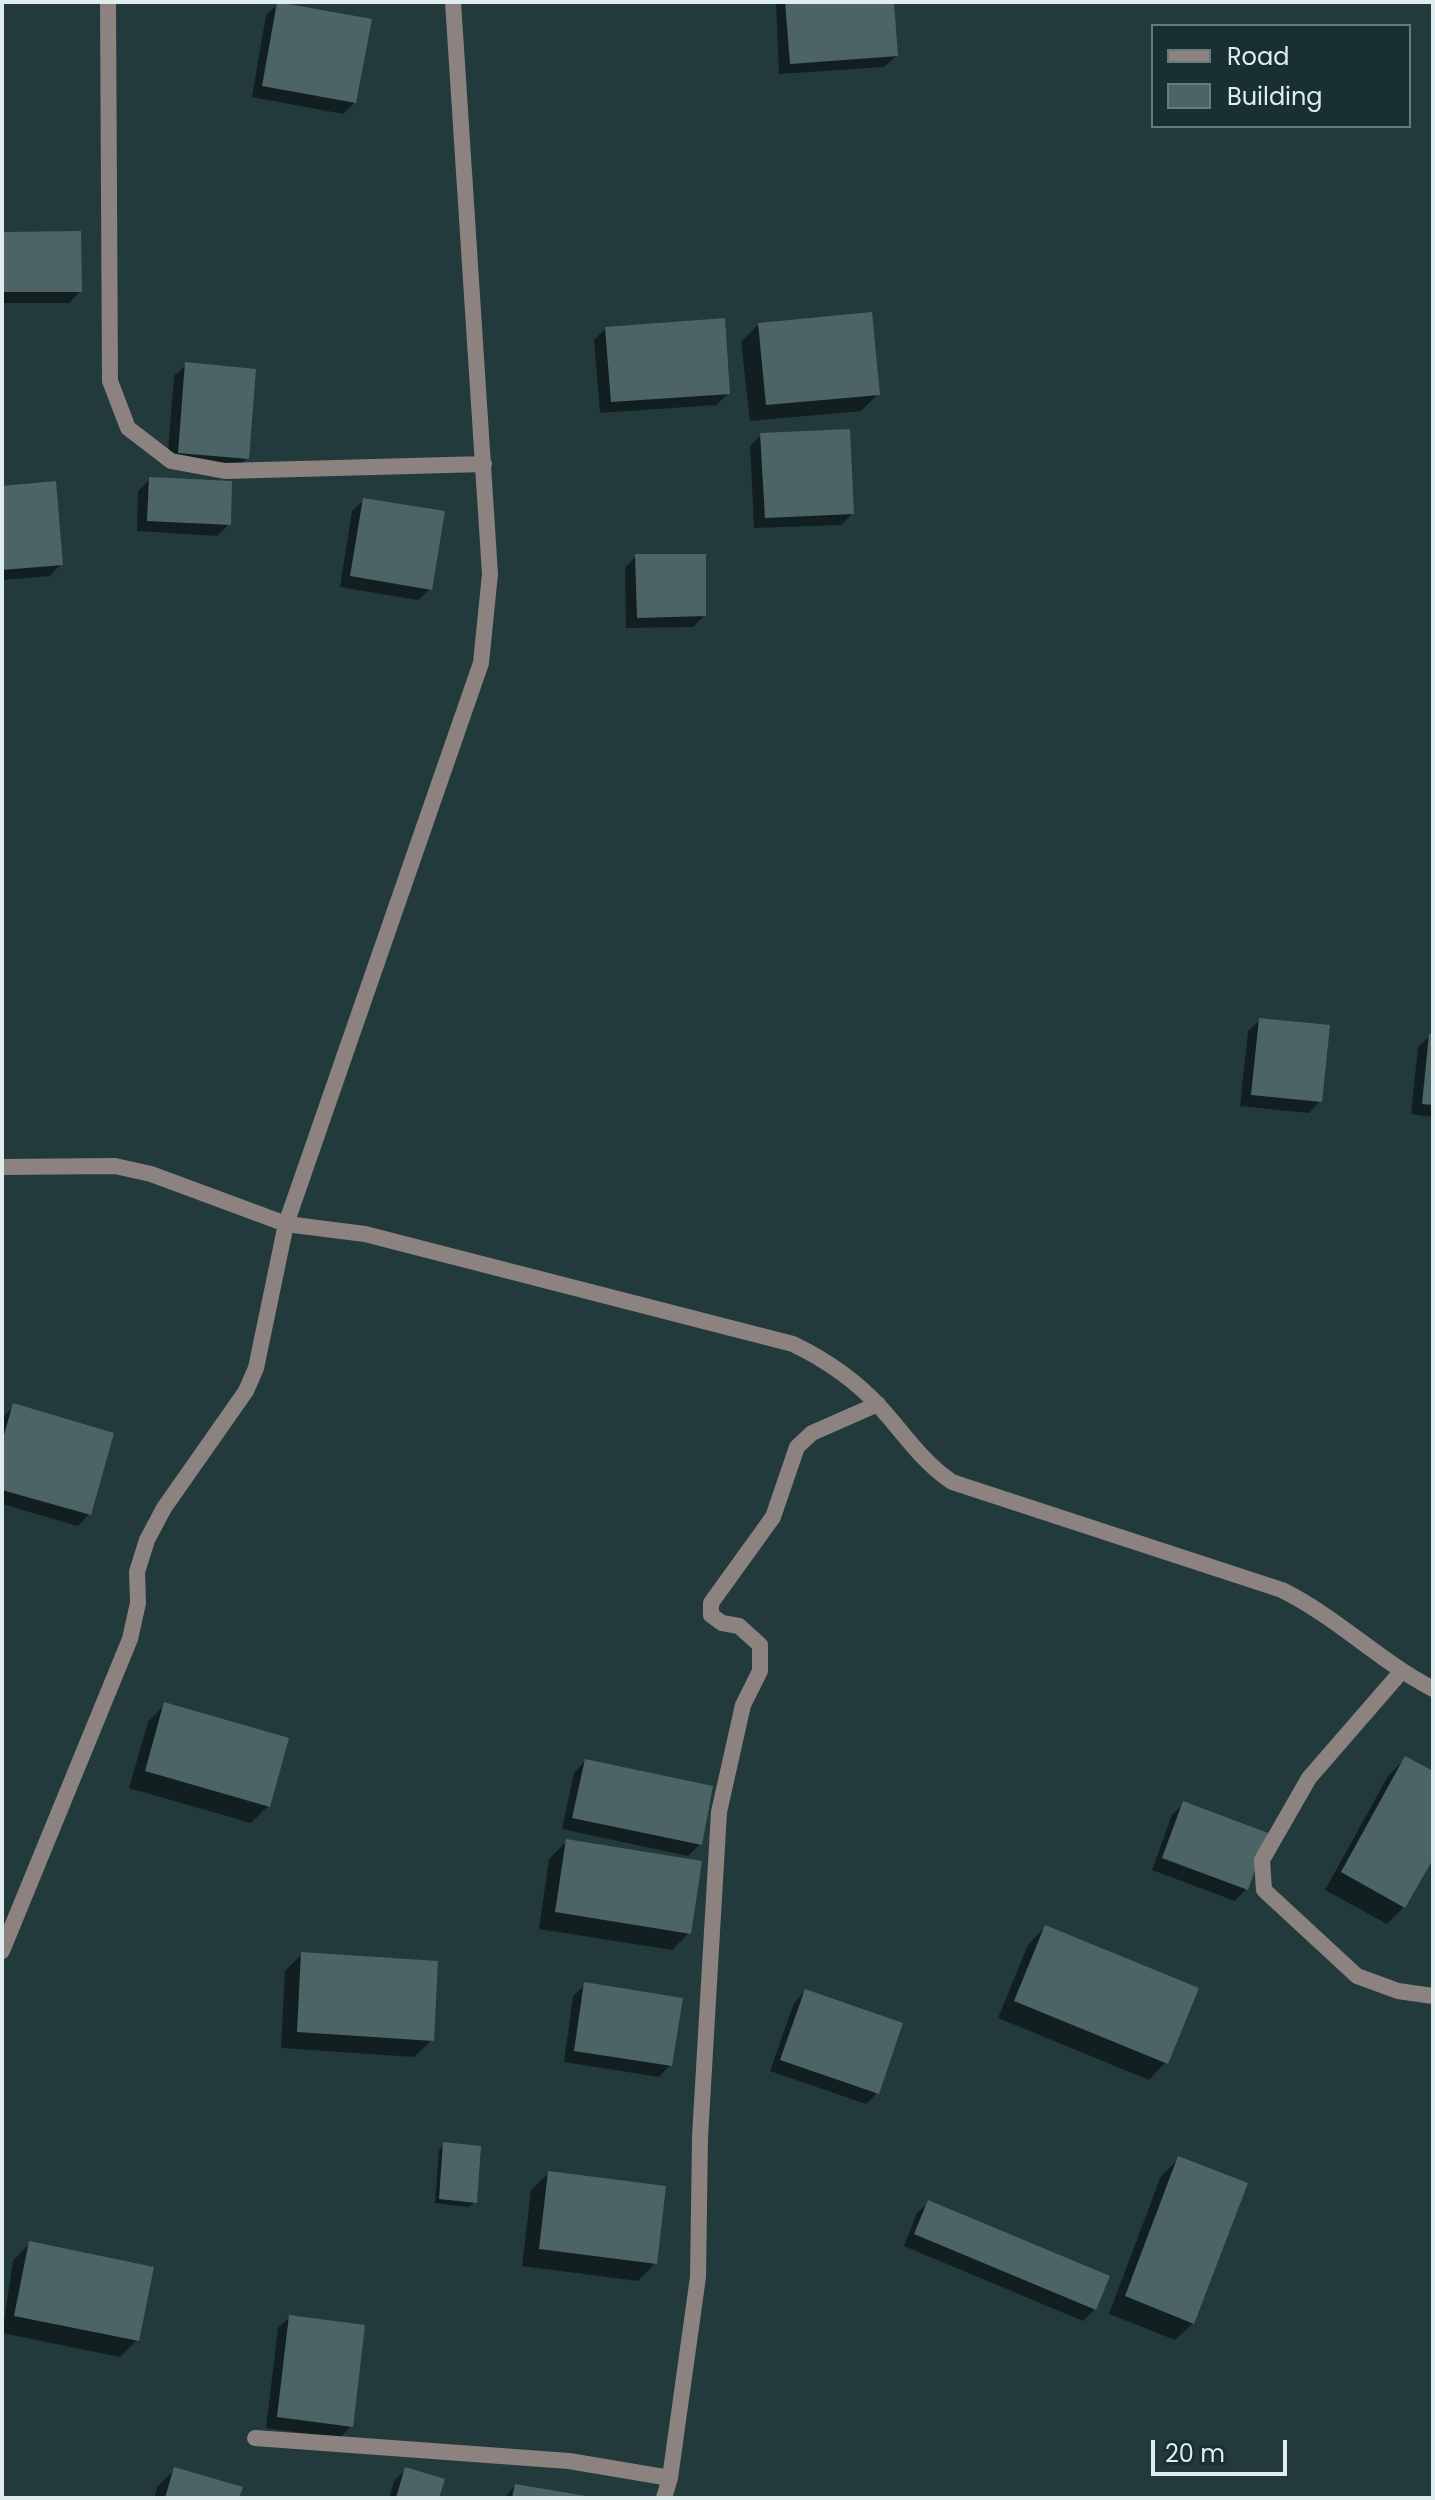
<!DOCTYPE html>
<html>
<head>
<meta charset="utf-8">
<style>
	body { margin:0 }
	#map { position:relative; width:1435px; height:2500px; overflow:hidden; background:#233a3c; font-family:Poppins,sans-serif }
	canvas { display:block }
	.frame { position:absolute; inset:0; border:4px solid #e0edee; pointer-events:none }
	.legend { position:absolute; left:1151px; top:24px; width:260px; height:104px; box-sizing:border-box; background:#193032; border:2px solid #697c7d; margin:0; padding:10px 14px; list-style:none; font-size:24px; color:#e0edee }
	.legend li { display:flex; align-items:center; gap:16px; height:40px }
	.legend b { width:40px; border:2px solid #697c7d }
	.scale { position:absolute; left:1151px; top:2440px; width:136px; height:36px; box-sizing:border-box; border:4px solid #e0edee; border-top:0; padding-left:10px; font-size:24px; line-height:28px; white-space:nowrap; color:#e0edee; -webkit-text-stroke:6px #193032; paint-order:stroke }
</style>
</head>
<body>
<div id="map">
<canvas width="1435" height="2500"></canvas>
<div class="frame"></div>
<ul class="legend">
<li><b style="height:10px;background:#8c8280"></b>Road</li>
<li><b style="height:22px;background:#4c6466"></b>Building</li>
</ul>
<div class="scale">20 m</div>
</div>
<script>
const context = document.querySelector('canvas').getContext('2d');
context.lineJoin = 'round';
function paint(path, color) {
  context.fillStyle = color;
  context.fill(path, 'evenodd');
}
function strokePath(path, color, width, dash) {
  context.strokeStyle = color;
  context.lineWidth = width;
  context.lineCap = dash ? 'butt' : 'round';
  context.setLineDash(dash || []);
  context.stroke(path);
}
const shadow = new Path2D(`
	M 776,2 L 892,2 L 896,56 L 884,67 L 779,74 Z
	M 278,4 L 355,102 L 343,114 L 252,97 L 266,15 Z
	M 2,234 L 80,291 L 69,303 L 2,303 Z
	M 758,325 L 878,394 L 861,411 L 750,421 L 741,342 Z
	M 606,328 L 728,394 L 716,405 L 600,413 L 594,340 Z
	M 186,365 L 247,458 L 236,470 L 167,464 L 174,376 Z
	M 761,435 L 852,514 L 841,525 L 754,528 L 750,446 Z
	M 150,479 L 229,524 L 217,536 L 137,531 L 138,491 Z
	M 2,488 L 61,564 L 50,576 L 2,580 Z
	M 364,500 L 430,589 L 418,600 L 340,587 L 352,511 Z
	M 636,556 L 704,616 L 693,627 L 626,628 L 625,568 Z
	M 1260,1020 L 1320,1101 L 1309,1113 L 1240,1106 L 1248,1031 Z
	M 1430,1036 L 1433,1036 L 1433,1117 L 1411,1114 L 1418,1047 Z
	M 14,1406 L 89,1514 L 78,1526 L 2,1504 L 2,1418 Z
	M 165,1704 L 268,1806 L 251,1823 L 129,1788 L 148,1722 Z
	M 1406,1758 L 1433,1774 L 1433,1855 L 1404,1907 L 1387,1924 L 1325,1890 L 1388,1776 Z
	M 585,1761 L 700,1844 L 688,1856 L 562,1829 L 574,1773 Z
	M 1184,1803 L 1266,1834 L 1246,1889 L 1235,1901 L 1152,1870 L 1172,1815 Z
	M 566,1842 L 689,1933 L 672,1950 L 539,1929 L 549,1859 Z
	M 1045,1927 L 1166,2062 L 1149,2080 L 998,2018 L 1028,1945 Z
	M 302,1954 L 432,2040 L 414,2057 L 281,2048 L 285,1971 Z
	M 585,1985 L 670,2065 L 659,2077 L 564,2062 L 573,1996 Z
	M 805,1991 L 877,2093 L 866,2104 L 770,2071 L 794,2003 Z
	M 444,2144 L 475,2202 L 469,2207 L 435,2203 L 439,2150 Z
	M 1179,2159 L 1193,2323 L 1175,2340 L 1109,2314 L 1161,2176 Z
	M 549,2173 L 655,2263 L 638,2281 L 522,2266 L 531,2190 Z
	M 929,2202 L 1095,2309 L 1083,2321 L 904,2246 L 917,2213 Z
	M 30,2243 L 137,2340 L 120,2357 L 2,2333 L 13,2261 Z
	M 290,2317 L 351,2426 L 340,2438 L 266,2428 L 278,2328 Z
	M 175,2469 L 237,2498 L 154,2498 L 158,2486 Z
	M 405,2470 L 437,2498 L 389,2498 L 394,2481 Z
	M 515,2486 L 583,2498 L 504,2498 Z`);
const building = new Path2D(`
	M 277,2 L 372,19 L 356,103 L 262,86 Z
	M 785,2 L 894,2 L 898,56 L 790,64 Z
	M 81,231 L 82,292 L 2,292 L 2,232 Z
	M 872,312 L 880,395 L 766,405 L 758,323 Z
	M 725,318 L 730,394 L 611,402 L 605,327 Z
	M 185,362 L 256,369 L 249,459 L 178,453 Z
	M 850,429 L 854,514 L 765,518 L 760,433 Z
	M 149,477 L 232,481 L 231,525 L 147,521 Z
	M 56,481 L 63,565 L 2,570 L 2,486 Z
	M 363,498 L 445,511 L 432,590 L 350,576 Z
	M 635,554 L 706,554 L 706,616 L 637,618 Z
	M 1259,1018 L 1330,1025 L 1322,1102 L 1251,1095 Z
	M 1429,1034 L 1433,1034 L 1433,1105 L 1422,1104 Z
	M 13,1403 L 114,1433 L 91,1515 L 2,1490 L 2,1442 Z
	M 164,1702 L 289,1738 L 270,1807 L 145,1771 Z
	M 1405,1756 L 1433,1771 L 1433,1859 L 1405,1908 L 1341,1872 Z
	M 585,1759 L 713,1786 L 702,1845 L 572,1818 Z
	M 1183,1801 L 1268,1833 L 1248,1890 L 1162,1858 Z
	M 566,1839 L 702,1861 L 691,1934 L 555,1912 Z
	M 1045,1925 L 1199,1988 L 1168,2064 L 1014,2001 Z
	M 301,1952 L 438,1961 L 434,2041 L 297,2032 Z
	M 584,1982 L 683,1998 L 672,2066 L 574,2051 Z
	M 805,1989 L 903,2023 L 879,2094 L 780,2060 Z
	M 443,2142 L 481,2146 L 477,2203 L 439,2199 Z
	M 1178,2156 L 1248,2183 L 1194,2324 L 1125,2296 Z
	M 548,2171 L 666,2186 L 657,2264 L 539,2249 Z
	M 928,2200 L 1110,2276 L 1096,2310 L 914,2234 Z
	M 29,2241 L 154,2267 L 139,2341 L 14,2316 Z
	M 289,2315 L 365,2325 L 353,2427 L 277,2417 Z
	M 174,2467 L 243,2487 L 239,2498 L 165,2498 Z
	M 405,2467 L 445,2479 L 439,2498 L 396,2498 Z
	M 515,2484 L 586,2496 L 586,2498 L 512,2498 Z`);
const minor = new Path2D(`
	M 108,2 L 110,381 L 128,428 L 171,461 L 225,471 L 484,464
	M 2,1167 L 115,1166 L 151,1174 L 286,1224 L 365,1234 L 793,1344 C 824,1359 855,1380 879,1406 C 904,1433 921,1461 952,1482 L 1282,1590 C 1338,1618 1378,1660 1433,1689
	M 1401,1672 L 1309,1778 L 1262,1860 L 1264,1890 L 1357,1976 L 1398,1991 L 1433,1996
	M 2,1951 L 130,1639 L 138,1603 L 137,1572 L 147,1540 L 164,1508 L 246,1391 L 256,1368 L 286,1224 L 481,663 L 490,574 L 453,2
	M 255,2438 L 569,2461 L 670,2478
	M 664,2498 L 670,2478 L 698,2277 L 700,2137 L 719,1812 L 743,1705 L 760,1671 L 760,1645 L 739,1626 L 722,1623 L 711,1615 L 711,1603 L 773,1517 L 797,1447 L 812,1433 L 878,1404`);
paint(shadow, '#0007');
paint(building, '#4c6466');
strokePath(minor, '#8c8280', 16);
</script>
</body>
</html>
